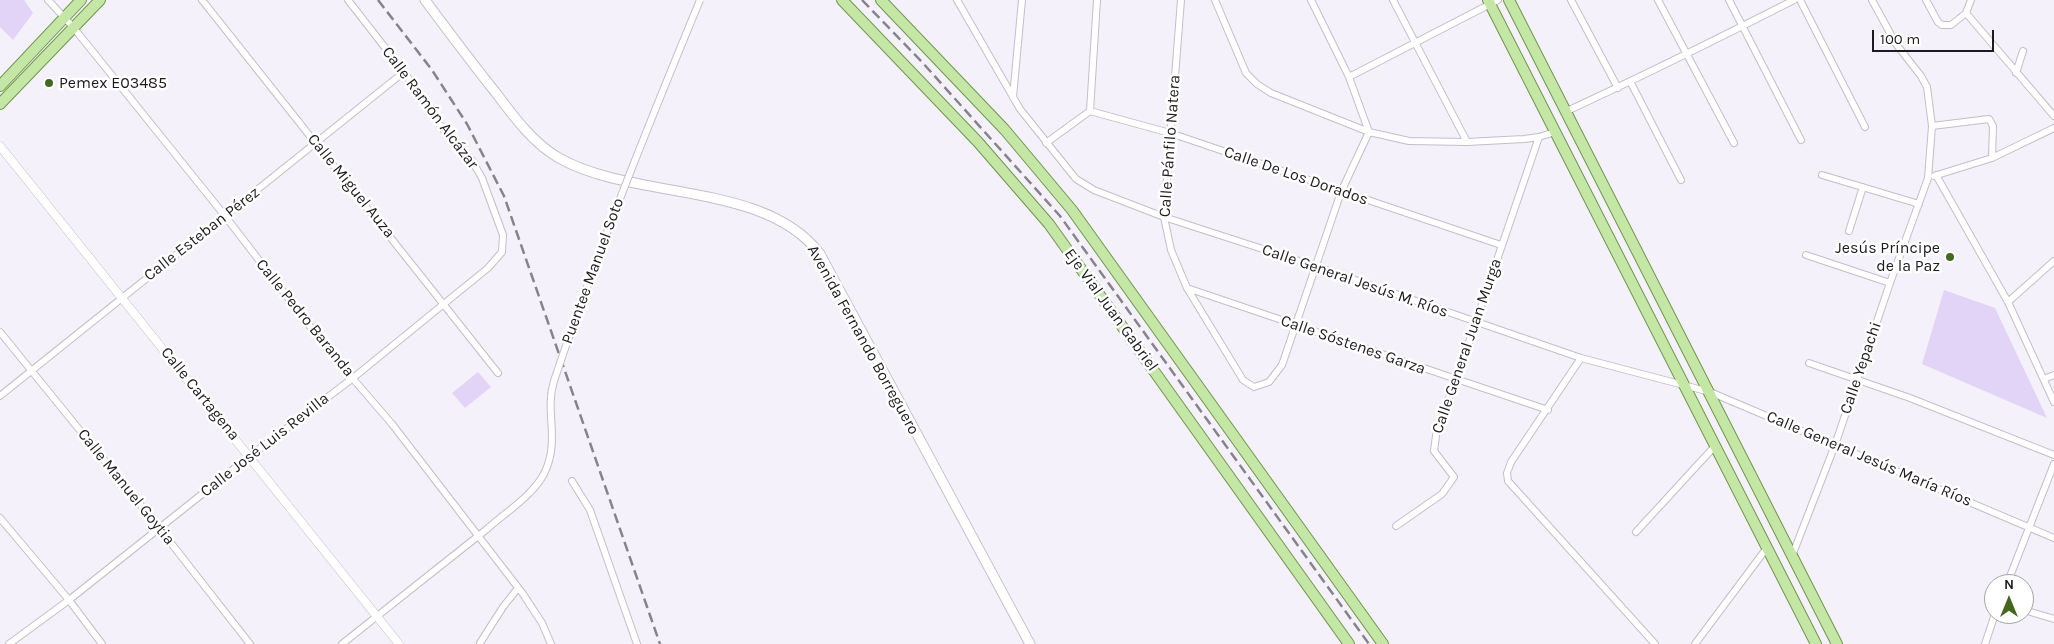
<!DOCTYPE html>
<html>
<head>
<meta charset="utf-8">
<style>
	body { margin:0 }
	#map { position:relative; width:2054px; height:644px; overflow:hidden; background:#f4f1fa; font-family:Karla,sans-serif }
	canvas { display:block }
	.north { position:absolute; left:1984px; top:574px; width:50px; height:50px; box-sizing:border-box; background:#fff; border:1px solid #a4a4a5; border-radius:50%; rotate:0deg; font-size:14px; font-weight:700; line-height:20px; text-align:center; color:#1c1b1e }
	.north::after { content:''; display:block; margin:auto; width:18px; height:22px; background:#456820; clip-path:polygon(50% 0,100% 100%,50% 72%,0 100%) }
	.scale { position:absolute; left:1872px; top:30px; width:122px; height:22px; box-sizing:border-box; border:2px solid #1c1b1e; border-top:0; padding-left:6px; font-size:15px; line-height:18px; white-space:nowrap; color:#1c1b1e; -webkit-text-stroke:4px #fff; paint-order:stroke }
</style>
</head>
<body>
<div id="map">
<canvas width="2054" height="644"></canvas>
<div class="north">N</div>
<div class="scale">100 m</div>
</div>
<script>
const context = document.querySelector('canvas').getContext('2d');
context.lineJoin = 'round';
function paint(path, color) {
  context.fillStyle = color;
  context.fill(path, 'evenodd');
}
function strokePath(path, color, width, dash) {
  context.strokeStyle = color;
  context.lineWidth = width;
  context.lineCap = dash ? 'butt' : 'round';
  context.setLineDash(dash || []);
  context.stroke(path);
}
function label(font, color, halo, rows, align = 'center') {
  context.font = font + ' Karla,sans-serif';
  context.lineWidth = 5;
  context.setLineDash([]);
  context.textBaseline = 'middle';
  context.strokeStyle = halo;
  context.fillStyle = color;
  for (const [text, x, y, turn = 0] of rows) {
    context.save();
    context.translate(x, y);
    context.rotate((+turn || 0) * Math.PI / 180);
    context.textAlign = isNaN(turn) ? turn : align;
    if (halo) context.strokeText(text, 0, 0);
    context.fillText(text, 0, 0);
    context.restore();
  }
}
const green = new Path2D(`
	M 0,0 L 24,0 L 33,13 L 13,40 L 0,27 Z
	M 1944,290 L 1995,308 L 2047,418 L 1922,364 Z
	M 478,372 L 491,387 L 465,408 L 452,393 Z`);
const minor = new Path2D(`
	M 48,0 L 73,27 L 225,216 L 329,351 L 392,424 L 523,594 L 542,623 L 551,644
	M 202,0 L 498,373
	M 957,0 L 1020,109 L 1076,179 L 1094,190 L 1164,217 L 1315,266 L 1581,358 L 1710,392 L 2054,538
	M 1181,0 L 1164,217 L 1171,250 L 1187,288 L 1243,380 L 1254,387 L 1269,382 L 1282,365 L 1341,192 L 1369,132 L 1349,77 L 1311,0
	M 1215,0 L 1246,73 L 1257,84 L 1271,93 L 1369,132 L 1409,141 L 1467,142 L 1524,139 L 1539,137 L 1555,132
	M 1393,0 L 1467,142
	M 1571,0 L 1618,88
	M 1658,0 L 1734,143
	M 1729,0 L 1801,140
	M 1800,0 L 1865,127
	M 1926,0 L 1938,22 L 1942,25 L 1951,25 L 1966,13
	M 1966,13 L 2054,116
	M 1966,13 L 1971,0
	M 2016,73 L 2023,51
	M 1349,77 L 1498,0
	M 1631,83 L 1681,180
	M 1013,97 L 1022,0
	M 1090,111 L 1170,133 L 1501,245
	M 1567,111 C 1643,76 1719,38 1794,0
	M 1932,126 L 1989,119 L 1993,126 L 1992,158
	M 1046,143 L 1090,111 L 1097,0
	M 1822,175 L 1919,204
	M 1936,175 L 2008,302 L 2054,402
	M 1934,176 L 1992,158 L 2054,128
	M 1849,231 L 1863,187
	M 1806,255 L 1890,283
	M 1187,288 L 1548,410
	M 2008,302 L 2054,261
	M 0,332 L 160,529 L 250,644
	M 1581,358 L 1511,462 L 1507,473 L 1508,481 L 1655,644
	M 1809,363 L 1910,398 L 2054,455
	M 2044,379 L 2054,375
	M 0,396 L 404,72
	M 572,481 L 590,510 L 637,644
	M 0,518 L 69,600 L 102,644
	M 1396,526 L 1442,494 L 1454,477 L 1434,451 L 1437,428 L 1456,380 L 1539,137
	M 1636,532 L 1715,446
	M 1792,556 L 1835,445 L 1890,283 L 1928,178 L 1932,126 L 1927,87 L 1921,76 L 1896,44 L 1872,0
	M 2007,584 L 2054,464
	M 2024,610 L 2054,619
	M 480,643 L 503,607 L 518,588
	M 9,644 L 69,600 L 250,456 L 353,378 L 488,268 L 502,252 L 503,235 L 482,178 L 471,159 L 445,132 L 404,72 L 348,0
	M 342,644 L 487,529
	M 1695,644 L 1766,549
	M 1985,644 L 1995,614`);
const tertiary = new Path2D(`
	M 0,146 L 399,644`);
const secondary = new Path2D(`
	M 425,0 C 448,31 472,63 496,93 C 514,117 533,143 559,158 C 635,201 765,181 820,254 L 1030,644`);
const primary = new Path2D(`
	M 842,0 L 978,142 L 1049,224 L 1349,644
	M 881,0 L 1005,130 L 1072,210 L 1383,644
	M 1488,0 L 1816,644
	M 1509,0 L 1837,644
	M 0,86 L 81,0
	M 0,104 L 100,0`);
const rail = new Path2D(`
	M 378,0 L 432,70 L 467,124 L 504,196 L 660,644
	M 862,0 L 922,62 L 1060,216 L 1369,644`);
const minorBridge = new Path2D(`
	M 487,529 C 506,512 532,496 544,474 C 561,439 544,412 554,381 C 597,252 648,126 700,0`);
const markers = [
	[49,83,5,"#456820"],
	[1950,257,5,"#456820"]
];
const poiNames = [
	["Pemex E03485",59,83],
	["Jesús Príncipe",1940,248,"right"],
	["de la Paz",1940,266,"right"]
];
const streetNames = [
	["Calle Ramón Alcázar",430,108,53],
	["Calle Pánfilo Natera",1170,146,-86],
	["Calle De Los Dorados",1296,176,19],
	["Calle Miguel Auza",351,186,51],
	["Calle Esteban Pérez",202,234,-38],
	["Puentee Manuel Soto",593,271,-70],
	["Calle General Jesús M. Ríos",1355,281,19],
	["Eje Vial Juan Gabriel",1111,310,54],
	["Calle Pedro Baranda",305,318,51],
	["Avenida Fernando Borreguero",863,340,61],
	["Calle Sóstenes Garza",1353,345,19],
	["Calle General Juan Murga",1467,346,-71],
	["Calle Yepachi",1861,368,-71],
	["Calle Cartagena",200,394,51],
	["Calle José Luis Revilla",265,445,-38],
	["Calle General Jesús María Ríos",1869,459,23],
	["Calle Manuel Goytia",126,487,51]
];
paint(green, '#e2d4f6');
strokePath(minor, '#c2bfc8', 8);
strokePath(tertiary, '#c2bfc8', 9);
strokePath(secondary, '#c2bfc8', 11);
strokePath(primary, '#70954f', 12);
strokePath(minor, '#fff', 6);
strokePath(tertiary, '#fff', 8);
strokePath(secondary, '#fff', 9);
strokePath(primary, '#c4e7a5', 10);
strokePath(rail, '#86848a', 2.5, [10, 5]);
strokePath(minorBridge, '#c2bfc8', 8, []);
strokePath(minorBridge, '#fff', 6);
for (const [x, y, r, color] of markers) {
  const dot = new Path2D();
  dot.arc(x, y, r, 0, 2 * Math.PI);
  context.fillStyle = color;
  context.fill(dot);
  strokePath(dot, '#fff', 2);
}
label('16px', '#1c1b1e', '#fff', poiNames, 'left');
label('16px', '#1c1b1e', '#fff', streetNames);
</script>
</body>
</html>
